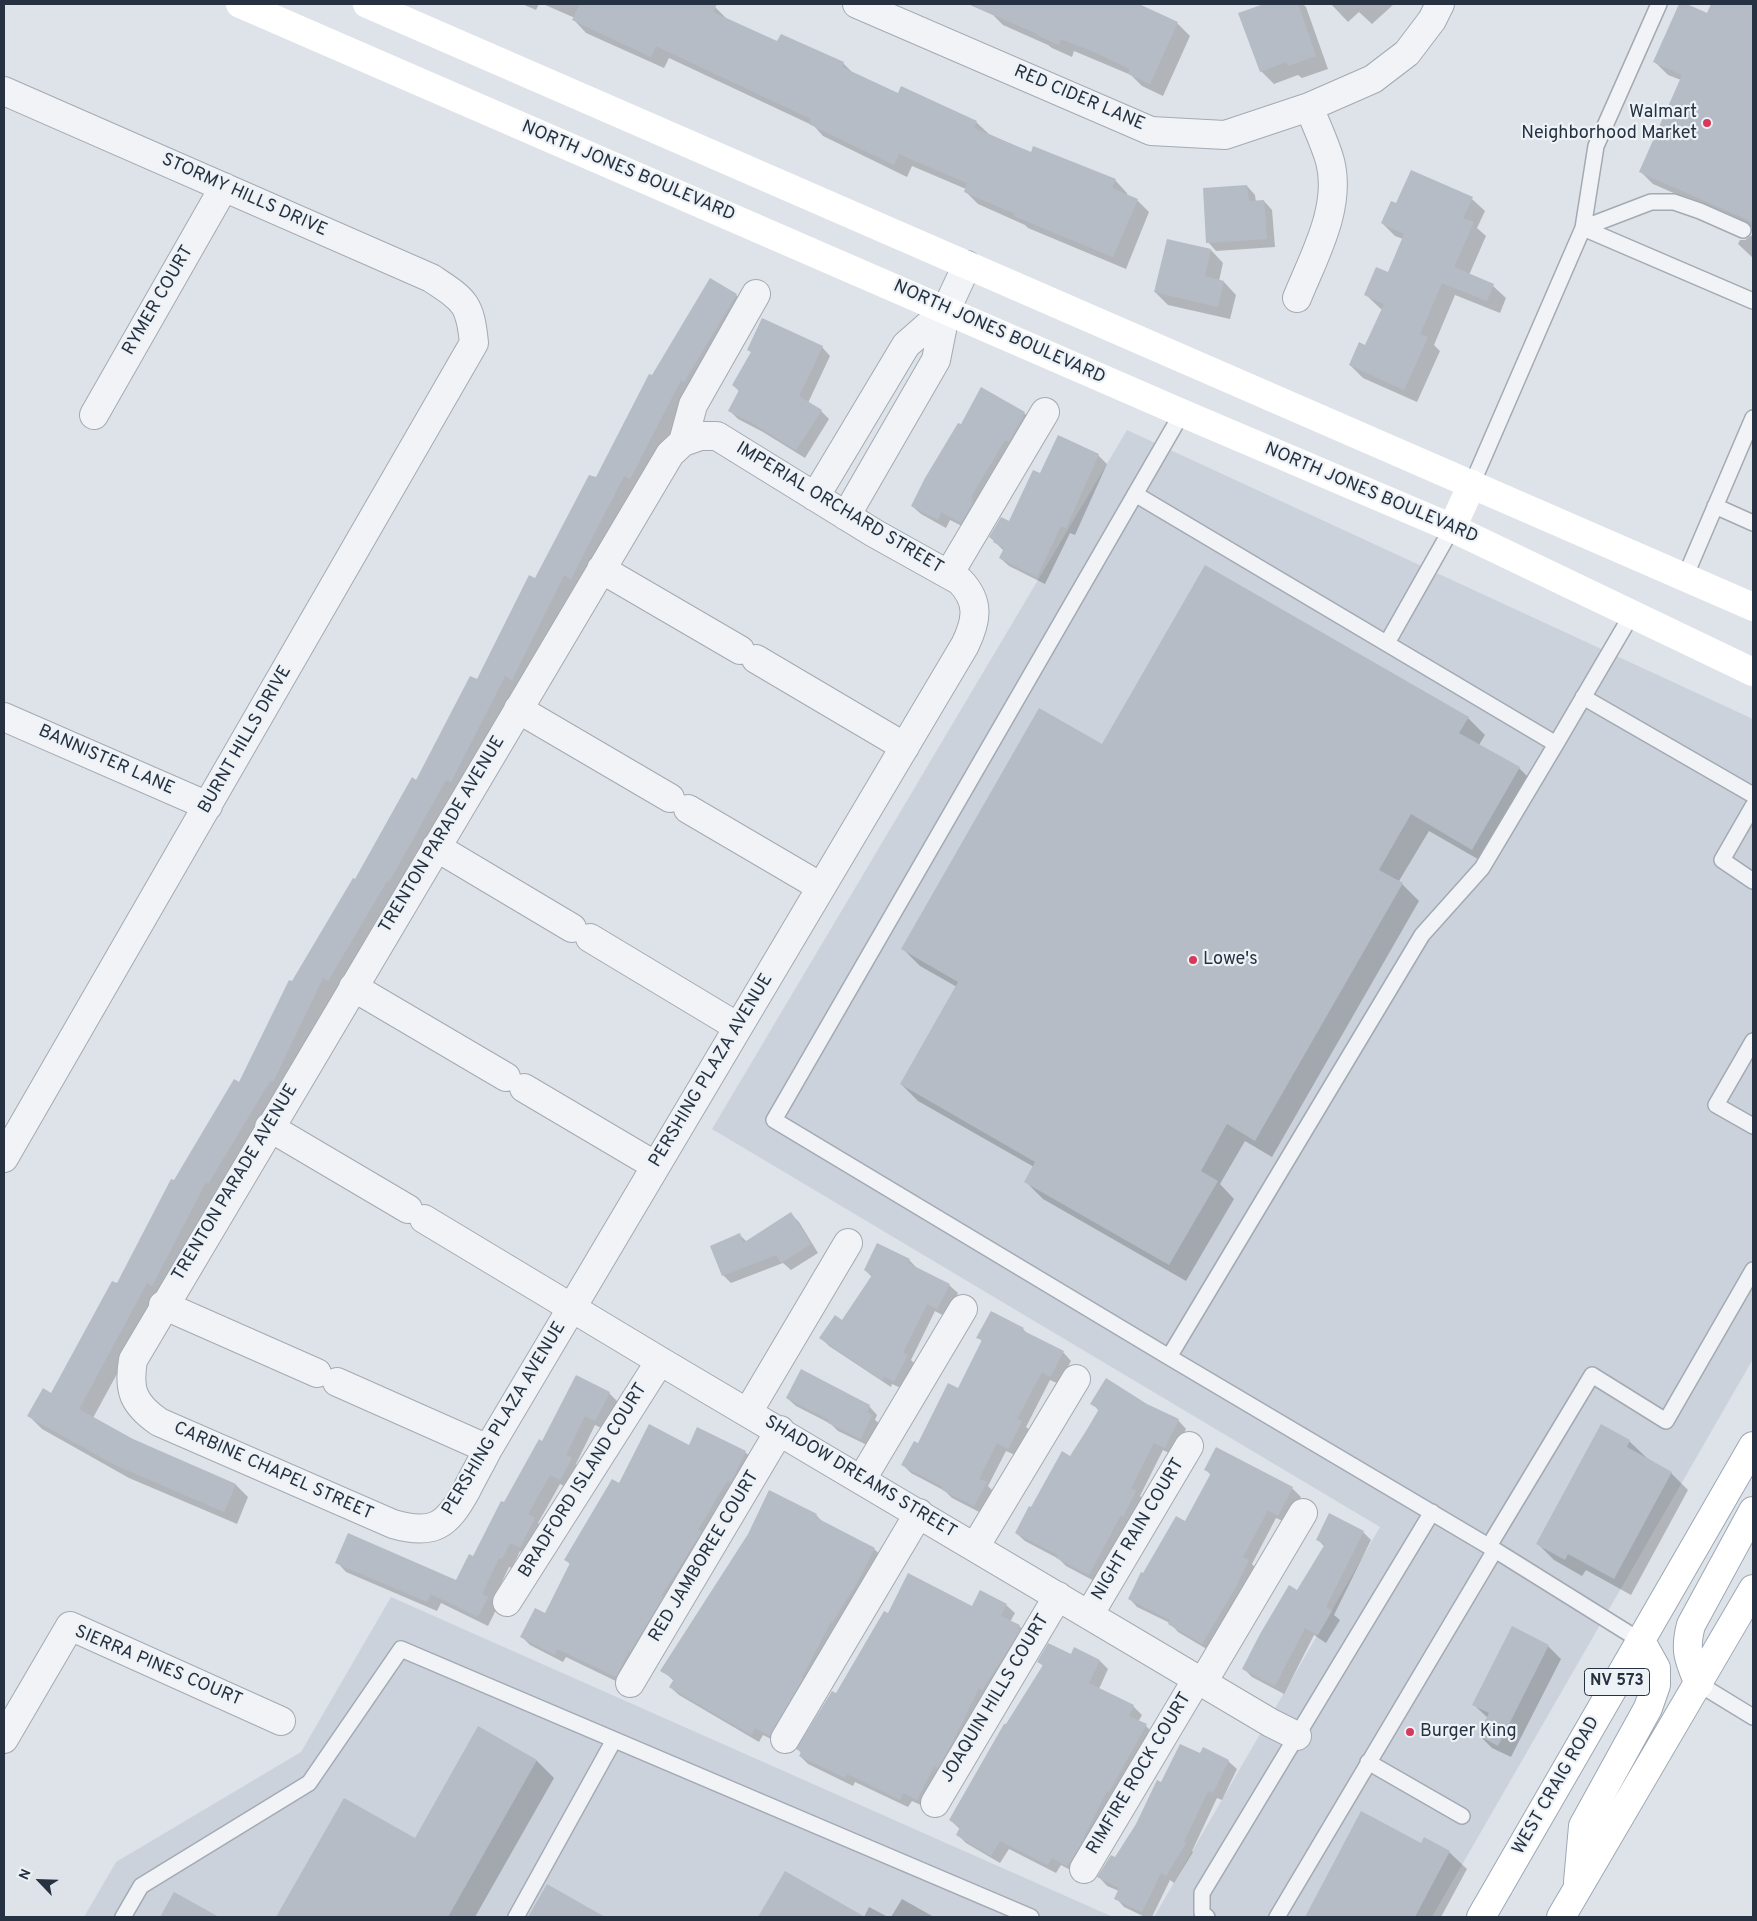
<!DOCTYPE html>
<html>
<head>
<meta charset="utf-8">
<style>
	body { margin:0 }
	#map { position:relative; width:1757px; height:1921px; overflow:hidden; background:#dee3e9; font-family:Overpass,sans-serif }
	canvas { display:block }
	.frame { position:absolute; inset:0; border:5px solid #263141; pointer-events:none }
	.north { position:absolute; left:15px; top:1856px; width:50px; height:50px; -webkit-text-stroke:4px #edf2f6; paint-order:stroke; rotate:294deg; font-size:14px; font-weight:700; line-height:20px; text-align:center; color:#263141 }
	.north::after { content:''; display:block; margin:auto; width:18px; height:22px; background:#263141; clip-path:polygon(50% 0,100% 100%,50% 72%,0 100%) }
</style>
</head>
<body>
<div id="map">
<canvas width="1757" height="1921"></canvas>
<div class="frame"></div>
<div class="north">N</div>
</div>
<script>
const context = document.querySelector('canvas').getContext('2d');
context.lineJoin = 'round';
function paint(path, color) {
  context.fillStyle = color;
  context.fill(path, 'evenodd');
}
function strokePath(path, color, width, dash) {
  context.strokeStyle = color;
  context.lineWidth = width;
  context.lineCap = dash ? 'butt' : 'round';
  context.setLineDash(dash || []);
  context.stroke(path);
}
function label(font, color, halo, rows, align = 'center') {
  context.font = font + ' Overpass,sans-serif';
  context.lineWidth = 4.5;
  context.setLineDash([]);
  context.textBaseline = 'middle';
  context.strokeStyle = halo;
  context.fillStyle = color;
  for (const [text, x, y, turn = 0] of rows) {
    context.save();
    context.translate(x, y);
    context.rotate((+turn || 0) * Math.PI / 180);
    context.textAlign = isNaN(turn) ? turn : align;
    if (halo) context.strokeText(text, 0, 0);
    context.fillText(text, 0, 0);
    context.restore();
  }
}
const built = new Path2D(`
	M 1127,430 L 1753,719 L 1753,1359 L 1432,1917 L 1154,1917 L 1380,1527 L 712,1129 Z
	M 391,1597 L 1113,1917 L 84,1917 L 116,1862 L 301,1752 Z`);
const shadow = new Path2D(`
	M 522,4 L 539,4 L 536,10 Z
	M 543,4 L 682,4 L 691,8 L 693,4 L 708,4 L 715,7 L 728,20 L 778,43 L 843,63 L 855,75 L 898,95 L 976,122 L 989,134 L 1031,153 L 1115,180 L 1127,193 L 1127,195 L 1137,200 L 1149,212 L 1126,269 L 1028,228 L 1025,225 L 978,204 L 965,191 L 966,189 L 912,166 L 907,177 L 823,136 L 814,126 L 669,58 L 664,68 L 586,33 L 574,20 L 575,18 Z
	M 968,4 L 1136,4 L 1177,23 L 1190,36 L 1163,96 L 1142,86 L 1131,75 L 1074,51 L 1072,57 L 1052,48 L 1048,45 L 1003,25 L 993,15 Z
	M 1267,4 L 1303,4 L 1306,7 L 1328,69 L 1302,78 L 1298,75 L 1274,84 L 1261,71 L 1240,14 Z
	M 1331,4 L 1394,4 L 1372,24 L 1359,12 L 1348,22 Z
	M 1680,4 L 1708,14 L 1712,4 L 1753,4 L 1753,228 L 1653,184 L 1641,172 L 1681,80 L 1668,75 L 1655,62 Z
	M 1247,186 L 1255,195 L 1256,202 L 1264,201 L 1272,210 L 1275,247 L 1216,251 L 1208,242 Z
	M 1472,199 L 1485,211 L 1477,228 L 1486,236 L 1469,275 L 1493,286 L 1506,298 L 1500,313 L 1455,295 L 1434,345 L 1440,351 L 1417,402 L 1363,378 L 1350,365 L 1365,347 L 1382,310 L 1366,295 L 1389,274 L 1403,239 L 1395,236 L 1382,223 L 1397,205 Z
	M 1753,230 L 1753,258 L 1738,244 L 1740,240 L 1745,240 L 1752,235 Z
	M 1211,250 L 1223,263 L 1219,281 L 1224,282 L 1236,295 L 1230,319 L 1168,305 L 1155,292 Z
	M 710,280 L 736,295 L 749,308 L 643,491 L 160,1295 L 93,1418 L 133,1440 L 236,1485 L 248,1497 L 237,1524 L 129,1478 L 42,1429 L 29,1416 L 51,1395 L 118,1285 L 174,1182 L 239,1083 L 292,983 L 478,681 L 597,479 L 652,377 Z
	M 822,347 L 830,356 L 808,403 L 821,411 L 829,419 L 805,458 L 763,432 L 738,419 L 729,410 L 740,392 L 733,385 L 752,353 L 749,350 Z
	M 1024,413 L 1033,421 L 970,530 L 950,520 L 946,528 L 921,514 L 912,506 Z
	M 1059,437 L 1098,455 L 1107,464 L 1075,535 L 1070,533 L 1045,584 L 1009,566 L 1000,558 L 1004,551 L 990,537 L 1009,523 L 1041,475 Z
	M 1468,718 L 1485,735 L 1479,745 L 1519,768 L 1536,785 L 1490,866 L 1429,831 L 1399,881 L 1419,901 L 1272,1157 L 1245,1141 L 1220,1184 L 1234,1199 L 1186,1281 L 1043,1199 L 1026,1182 L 1034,1167 L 918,1101 L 901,1084 L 957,987 L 920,966 L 903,949 L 1103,745 Z
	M 791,1214 L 799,1222 L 818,1253 L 791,1270 L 783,1263 L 731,1283 L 723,1275 L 740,1235 L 747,1242 Z
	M 909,1260 L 917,1268 L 949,1285 L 958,1293 L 946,1317 L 935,1311 L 911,1360 L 915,1364 L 903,1389 L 892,1384 L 891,1387 L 829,1346 L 821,1338 L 842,1322 L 872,1277 L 865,1270 Z
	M 991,1312 L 1023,1329 L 1029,1335 L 1063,1352 L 1071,1361 L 1059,1384 L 1050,1380 L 1026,1427 L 1030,1430 L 1017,1456 L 1006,1451 L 988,1486 L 994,1492 L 983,1514 L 952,1498 L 945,1491 L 911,1473 L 903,1465 L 959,1390 L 983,1342 L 978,1337 Z
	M 609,1393 L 619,1403 L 605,1430 L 595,1425 L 576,1464 L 581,1469 L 570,1489 L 560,1484 L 538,1523 L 544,1529 L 530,1556 L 520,1551 L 512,1568 L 509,1567 L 492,1603 L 497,1608 L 488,1626 L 441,1603 L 437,1611 L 346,1572 L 337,1562 L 457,1581 L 473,1558 L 504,1504 L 543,1443 Z
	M 787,1398 L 869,1406 L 877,1415 L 875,1420 L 880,1424 L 869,1446 L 838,1431 L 831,1424 L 796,1406 Z
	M 1092,1403 L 1146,1405 L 1178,1420 L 1186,1429 L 1173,1455 L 1163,1450 L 1140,1496 L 1144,1500 L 1098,1583 L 1066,1566 L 1059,1559 L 1025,1541 L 1016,1533 L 1031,1509 L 1071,1458 L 1099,1411 Z
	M 1629,1441 L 1647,1458 L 1671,1473 L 1688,1490 L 1631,1595 L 1586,1570 L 1582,1576 L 1554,1560 L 1537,1543 Z
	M 689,1446 L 745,1452 L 754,1460 L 624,1685 L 566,1657 L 563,1662 L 530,1645 L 522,1637 L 545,1615 L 570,1564 L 566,1560 L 620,1485 Z
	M 1216,1449 L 1292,1488 L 1301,1497 L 1287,1523 L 1276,1518 L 1252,1564 L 1257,1570 L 1210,1651 L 1178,1632 L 1170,1623 L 1137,1607 L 1129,1598 L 1143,1575 L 1186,1523 L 1211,1475 L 1206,1470 Z
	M 816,1515 L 823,1522 L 874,1549 L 883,1557 L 779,1743 L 763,1735 L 759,1742 L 679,1695 L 670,1687 L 674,1681 L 662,1670 Z
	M 1363,1532 L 1371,1540 L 1334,1615 L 1340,1620 L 1326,1643 L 1314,1635 L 1284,1694 L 1252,1677 L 1244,1669 L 1297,1592 L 1325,1547 L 1318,1540 Z
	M 1006,1605 L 1015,1613 L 1010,1622 L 1019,1626 L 1028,1634 L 925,1807 L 912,1801 L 908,1807 L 855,1782 L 853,1786 L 808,1764 L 800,1756 L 801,1753 L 798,1749 L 836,1695 L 888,1615 Z
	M 1548,1646 L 1561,1659 L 1511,1757 L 1492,1748 L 1479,1735 L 1488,1718 L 1474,1705 Z
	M 1071,1656 L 1100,1661 L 1108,1669 L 1099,1689 L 1133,1706 L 1142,1715 L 1138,1722 L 1146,1726 L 1154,1734 L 1076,1873 L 1061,1865 L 1056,1873 L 1009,1849 L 1000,1863 L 966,1843 L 957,1834 L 960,1829 L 950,1820 L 1044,1667 L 1039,1662 Z
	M 479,1728 L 537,1761 L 554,1778 L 475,1917 L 278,1917 L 344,1800 L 416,1840 Z
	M 1201,1755 L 1228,1761 L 1237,1769 L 1222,1800 L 1217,1798 L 1192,1851 L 1193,1852 L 1174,1883 L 1170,1880 L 1152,1917 L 1145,1917 L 1124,1907 L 1116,1898 L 1119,1891 L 1107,1886 L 1099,1877 L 1116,1859 L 1162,1784 Z
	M 1361,1813 L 1422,1845 L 1449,1852 L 1467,1869 L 1441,1917 L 1306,1917 Z
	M 785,1873 L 862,1917 L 760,1917 Z
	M 547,1886 L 604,1917 L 529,1917 Z
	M 174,1894 L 216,1917 L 161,1917 Z
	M 902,1899 L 934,1917 L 891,1917 Z
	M 869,1907 L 888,1917 L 864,1917 Z`);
const building = new Path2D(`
	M 580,4 L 717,4 L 713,12 L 777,41 L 781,34 L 844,62 L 842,67 L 898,93 L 901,86 L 977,121 L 974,128 L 1031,152 L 1033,146 L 1116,179 L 1112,188 L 1138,199 L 1113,257 L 1014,216 L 1015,214 L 964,192 L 967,183 L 899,154 L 894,165 L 809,124 L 811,119 L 656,46 L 651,57 L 572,20 Z
	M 968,4 L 1139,4 L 1178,22 L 1150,84 L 1128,74 L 1130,69 L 1094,52 L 1061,39 L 1059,45 L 1037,35 L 1038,34 Z
	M 1264,4 L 1298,4 L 1316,56 L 1288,66 L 1286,62 L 1260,72 L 1238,13 Z
	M 1679,4 L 1687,4 L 1707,13 L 1711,4 L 1753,4 L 1753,222 L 1639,172 L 1682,75 L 1653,62 Z
	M 1411,170 L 1473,197 L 1463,218 L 1474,222 L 1454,267 L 1494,284 L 1487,301 L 1442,283 L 1420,334 L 1428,337 L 1404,390 L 1349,365 L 1359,342 L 1365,345 L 1384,304 L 1364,295 L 1376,267 L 1388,272 L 1404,234 L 1381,223 L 1391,201 L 1396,203 Z
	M 1247,185 L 1249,201 L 1264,200 L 1267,239 L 1206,243 L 1203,188 Z
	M 1167,239 L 1211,249 L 1205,276 L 1224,281 L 1218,307 L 1154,292 Z
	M 710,278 L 737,294 L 684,382 L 681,380 L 630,479 L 624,476 L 571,579 L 564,575 L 512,680 L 505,676 L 451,782 L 446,780 L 389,882 L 387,881 L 328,981 L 323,978 L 273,1082 L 270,1081 L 208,1184 L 206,1182 L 152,1286 L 147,1283 L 79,1409 L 133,1439 L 236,1484 L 224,1512 L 115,1465 L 27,1416 L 43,1388 L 51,1393 L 112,1281 L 117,1283 L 171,1179 L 174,1180 L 234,1079 L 239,1082 L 289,980 L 292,981 L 353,878 L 355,879 L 412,777 L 416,780 L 470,676 L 477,679 L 529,575 L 535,578 L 589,475 L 596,477 L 649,374 L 652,375 Z
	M 762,318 L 823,346 L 799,396 L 822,410 L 796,450 L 754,424 L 728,411 L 739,390 L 732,385 L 751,352 L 747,350 Z
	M 981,387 L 1025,412 L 1009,442 L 1005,440 L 971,497 L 973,498 L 971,503 L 973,503 L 961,523 L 941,512 L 938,520 L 911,506 L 925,478 L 958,423 L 961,424 Z
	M 1058,435 L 1099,454 L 1066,528 L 1061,526 L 1037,577 L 999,558 L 1004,548 L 993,542 L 994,540 L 989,537 L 1001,517 L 1009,521 L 1033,470 L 1040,473 Z
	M 1205,565 L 1469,717 L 1459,733 L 1520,767 L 1472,850 L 1411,814 L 1379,870 L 1403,883 L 1255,1141 L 1227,1124 L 1201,1171 L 1218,1181 L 1169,1265 L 1024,1182 L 1035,1162 L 900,1084 L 958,982 L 901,949 L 1039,708 L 1102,744 Z
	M 791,1212 L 811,1244 L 781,1263 L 776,1255 L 722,1276 L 710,1246 L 740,1233 L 743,1243 Z
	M 877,1243 L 910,1259 L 908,1263 L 950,1284 L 937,1309 L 927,1304 L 903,1353 L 908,1355 L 894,1382 L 884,1376 L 882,1380 L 819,1338 L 835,1315 L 842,1320 L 872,1275 L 864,1270 Z
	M 991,1311 L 1024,1328 L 1022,1330 L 1064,1351 L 1050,1377 L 1042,1372 L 1017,1419 L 1022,1421 L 1008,1449 L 997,1443 L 979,1479 L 987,1482 L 974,1506 L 942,1490 L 943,1487 L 901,1465 L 914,1441 L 918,1443 L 948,1383 L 958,1388 L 982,1340 L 976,1338 Z
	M 801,1369 L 870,1405 L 867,1412 L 872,1415 L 861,1439 L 828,1423 L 829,1420 L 786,1398 Z
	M 576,1375 L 610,1392 L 595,1421 L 585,1416 L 566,1455 L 572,1458 L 560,1480 L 550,1475 L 528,1514 L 535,1518 L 520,1547 L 510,1543 L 502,1559 L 499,1558 L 482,1594 L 488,1597 L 478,1617 L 431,1594 L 427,1602 L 335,1563 L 348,1533 L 456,1580 L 469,1554 L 473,1556 L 501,1501 L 504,1502 L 539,1439 L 542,1441 Z
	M 1106,1378 L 1147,1404 L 1179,1419 L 1165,1448 L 1154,1443 L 1131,1488 L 1136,1491 L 1123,1517 L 1121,1515 L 1089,1575 L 1056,1558 L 1058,1555 L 1015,1533 L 1029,1506 L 1031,1507 L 1062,1451 L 1070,1456 L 1086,1431 L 1099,1409 L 1090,1404 Z
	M 649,1424 L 689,1445 L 697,1427 L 746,1451 L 731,1482 L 727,1481 L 698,1530 L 702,1531 L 661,1596 L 663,1597 L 630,1652 L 629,1651 L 616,1677 L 557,1649 L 555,1655 L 520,1637 L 535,1608 L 545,1613 L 570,1563 L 564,1560 L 612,1479 L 619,1483 Z
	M 1601,1424 L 1630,1440 L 1627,1447 L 1672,1472 L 1614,1579 L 1568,1554 L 1565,1560 L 1536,1544 Z
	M 1216,1447 L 1293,1487 L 1278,1516 L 1268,1510 L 1243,1557 L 1249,1560 L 1236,1587 L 1202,1644 L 1168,1624 L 1170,1620 L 1128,1599 L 1141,1572 L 1143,1573 L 1176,1516 L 1185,1521 L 1211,1473 L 1204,1470 Z
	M 769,1490 L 817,1514 L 815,1517 L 875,1548 L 858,1581 L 832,1623 L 831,1622 L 802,1677 L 803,1678 L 770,1736 L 755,1728 L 751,1735 L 669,1687 L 674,1679 L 660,1671 L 748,1534 Z
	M 1329,1513 L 1364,1531 L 1326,1607 L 1332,1611 L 1318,1635 L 1305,1628 L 1275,1686 L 1242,1669 L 1260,1634 L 1289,1585 L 1297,1590 L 1325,1544 L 1316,1540 Z
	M 908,1573 L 972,1606 L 980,1590 L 1007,1604 L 1001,1616 L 1020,1625 L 1018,1629 L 1020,1630 L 1009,1648 L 982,1690 L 979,1688 L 949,1749 L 938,1768 L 934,1766 L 917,1800 L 903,1793 L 900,1800 L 847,1774 L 845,1778 L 799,1756 L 801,1752 L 796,1749 L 832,1691 L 836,1693 L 884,1611 L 888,1613 Z
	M 1512,1626 L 1549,1645 L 1498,1746 L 1478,1735 L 1489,1713 L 1472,1705 Z
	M 1048,1643 L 1071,1654 L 1074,1647 L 1100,1660 L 1089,1683 L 1134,1705 L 1129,1716 L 1147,1724 L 1109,1792 L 1107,1791 L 1082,1841 L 1070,1864 L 1068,1863 L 1067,1866 L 1052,1858 L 1048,1865 L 1000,1841 L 991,1856 L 956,1835 L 960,1827 L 949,1820 L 1004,1724 L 1006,1724 L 1043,1665 L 1037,1662 Z
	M 478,1726 L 537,1760 L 448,1917 L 276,1917 L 344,1798 L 415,1838 Z
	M 1180,1744 L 1200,1753 L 1203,1747 L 1229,1760 L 1213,1793 L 1208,1791 L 1184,1842 L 1186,1843 L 1166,1876 L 1161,1873 L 1142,1912 L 1114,1899 L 1119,1888 L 1097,1877 L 1111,1855 L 1115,1857 L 1136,1824 L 1157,1780 L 1161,1782 Z
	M 1361,1811 L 1421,1843 L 1424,1837 L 1450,1851 L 1415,1917 L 1305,1917 Z
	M 785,1871 L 865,1917 L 758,1917 Z
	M 547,1884 L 605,1917 L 528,1917 Z
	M 174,1892 L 219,1917 L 160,1917 Z`);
const lane = new Path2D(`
	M 1659,4 L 1596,146 L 1583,228 L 1651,202 L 1674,202 L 1700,211 L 1743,230
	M 1182,413 L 774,1120 L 1169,1357 L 1495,1550 L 1641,1641
	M 1472,484 L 1583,228 L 1753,301
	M 1135,494 L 1556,744 L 1632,614
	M 1715,506 L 1753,523
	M 1685,577 L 1753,418
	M 1387,643 L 1452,528
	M 1583,697 L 1753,795
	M 1753,806 L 1722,860 L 1753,881
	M 1753,1041 L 1716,1105 L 1753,1126
	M 1169,1357 L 1422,935 L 1482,868 L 1556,744
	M 1489,1546 L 1592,1375 L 1666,1421 L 1753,1270
	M 1699,1684 L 1753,1717
	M 1368,1762 L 1462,1816
	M 123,1917 L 141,1886 L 309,1783 L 401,1649 L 1031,1917
	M 516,1917 L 614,1740
	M 1207,1917 L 1202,1913 L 1202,1893 L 1432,1512
	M 1277,1917 L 1495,1550`);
const street = new Path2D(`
	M 857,4 L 1151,131 L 1225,135 L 1309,107 L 1373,79 L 1407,53 L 1432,20 L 1440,4
	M 4,91 L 431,278 C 464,300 470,302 474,343 L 4,1158
	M 1297,298 C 1314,256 1342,207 1330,161 C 1325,143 1316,125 1309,107
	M 94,415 L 224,187
	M 683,442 L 700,436 L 717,436 L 874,533 L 960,581 C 980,602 977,620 965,645 L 488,1449 C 481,1463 473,1477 466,1491 C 447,1525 434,1536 393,1524 L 159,1422 C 133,1404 128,1390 133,1360 L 670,454 L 683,442 L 693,405 L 756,294
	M 815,497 L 906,345 L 946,310
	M 846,516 L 936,360 L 946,310 L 967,265
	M 601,569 L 740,650
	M 949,574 L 1045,412
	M 756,659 L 905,747
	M 518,709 L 670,798
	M 4,717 L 208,806
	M 688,809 L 821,887
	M 436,847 L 572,928
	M 590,938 L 738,1027
	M 353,987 L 506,1077
	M 524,1088 L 656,1166
	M 269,1127 L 408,1209
	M 424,1219 L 660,1361 L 1271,1723 L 1297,1736
	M 163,1305 L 317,1373
	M 337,1382 L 488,1449
	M 748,1412 L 848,1243
	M 862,1479 L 963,1309
	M 975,1547 L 1076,1379
	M 507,1602 L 660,1361
	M 1089,1615 L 1189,1446
	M 1203,1682 L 1303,1513
	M 630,1683 L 780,1430
	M 4,1739 L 70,1626 L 281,1721
	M 785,1739 L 919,1513
	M 935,1803 L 1058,1596
	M 1084,1869 L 1197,1679`);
const secondary = new Path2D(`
	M 240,4 L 1182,413 L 1452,528 L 1753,672
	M 367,4 L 1753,607
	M 1452,528 L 1472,484`);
const primary = new Path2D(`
	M 1699,1684 C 1689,1660 1684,1651 1691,1625 L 1753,1511
	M 1578,1882 L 1583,1826 L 1648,1708 L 1656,1685 L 1656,1668 L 1641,1641
	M 1481,1917 L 1753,1446
	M 1561,1917 L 1753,1589`);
const markers = [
	[1707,123,5,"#d8395a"],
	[1193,960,5,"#d8395a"],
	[1410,1732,5,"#d8395a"]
];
const shields = [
	[1617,1682,65]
];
const shieldNames = [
	["NV 573",1617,1682]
];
const streetNames = [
	["RED CIDER LANE",1079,99,23],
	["NORTH JONES BOULEVARD",628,172,23],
	["STORMY HILLS DRIVE",244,196,24],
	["RYMER COURT",159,301,-60],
	["NORTH JONES BOULEVARD",999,333,24],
	["NORTH JONES BOULEVARD",1371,494,23],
	["IMPERIAL ORCHARD STREET",839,509,31],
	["BURNT HILLS DRIVE",246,740,-60],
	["BANNISTER LANE",106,761,24],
	["TRENTON PARADE AVENUE",443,835,-59],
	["PERSHING PLAZA AVENUE",712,1071,-59],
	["TRENTON PARADE AVENUE",236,1183,-59],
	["PERSHING PLAZA AVENUE",505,1419,-59],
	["CARBINE CHAPEL STREET",273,1472,24],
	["SHADOW DREAMS STREET",860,1478,31],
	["BRADFORD ISLAND COURT",584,1481,-58],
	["NIGHT RAIN COURT",1139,1530,-59],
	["RED JAMBOREE COURT",705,1557,-59],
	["SIERRA PINES COURT",158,1667,23],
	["JOAQUIN HILLS COURT",996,1699,-59],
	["RIMFIRE ROCK COURT",1140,1774,-59],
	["WEST CRAIG ROAD",1557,1786,-60]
];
const poiNames = [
	["Walmart",1697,113,"right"],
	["Neighborhood Market",1697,134,"right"],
	["Lowe's",1203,960],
	["Burger King",1420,1732]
];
paint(built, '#ccd2db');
paint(shadow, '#0003');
paint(building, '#b5bcc6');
strokePath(lane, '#a3aab3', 18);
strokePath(street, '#a3aab3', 30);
strokePath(primary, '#9ca8b5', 30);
strokePath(lane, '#f1f3f7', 15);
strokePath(street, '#f1f3f7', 28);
strokePath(secondary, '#fff', 28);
strokePath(primary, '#fff', 28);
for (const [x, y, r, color] of markers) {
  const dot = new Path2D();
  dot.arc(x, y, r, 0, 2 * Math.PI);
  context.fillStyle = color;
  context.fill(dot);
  strokePath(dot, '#edf2f6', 2);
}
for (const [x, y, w] of shields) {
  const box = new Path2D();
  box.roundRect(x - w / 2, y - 13.5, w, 27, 4);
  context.fillStyle = '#edf2f6';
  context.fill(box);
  strokePath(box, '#263141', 1);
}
label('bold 16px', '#263141', null, shieldNames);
label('18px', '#263141', '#edf2f6', streetNames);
label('18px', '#263141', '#edf2f6', poiNames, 'left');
</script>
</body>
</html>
